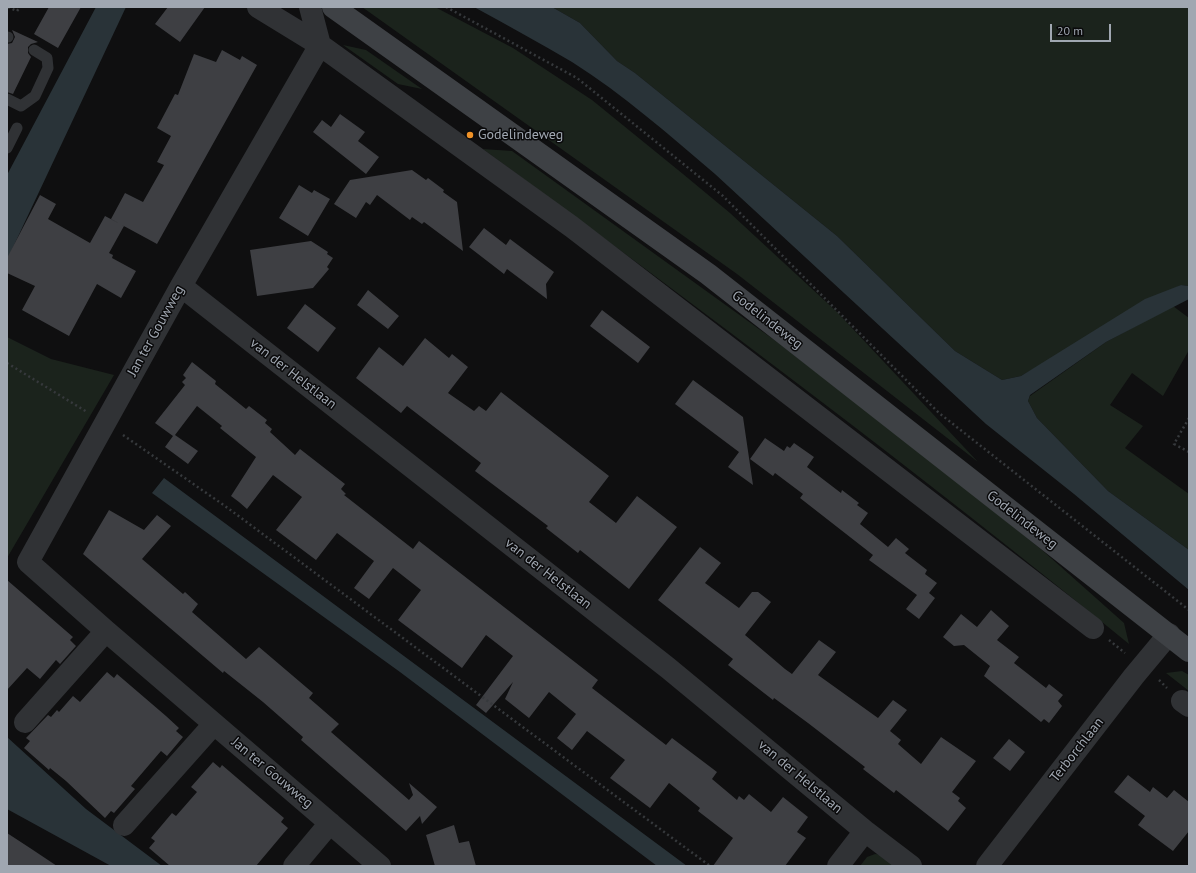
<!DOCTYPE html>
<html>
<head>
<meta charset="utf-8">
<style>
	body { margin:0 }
	#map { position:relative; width:1196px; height:873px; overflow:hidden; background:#0f0f10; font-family:"PT Sans",sans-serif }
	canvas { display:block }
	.frame { position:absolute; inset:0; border:8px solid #a0a7b1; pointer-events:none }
	.scale { position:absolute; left:1050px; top:24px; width:61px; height:18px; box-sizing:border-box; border:2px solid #a0a7b1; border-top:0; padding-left:5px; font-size:12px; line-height:14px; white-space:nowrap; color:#a0a7b1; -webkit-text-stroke:3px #0a0a0b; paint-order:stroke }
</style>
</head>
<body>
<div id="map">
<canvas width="1196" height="873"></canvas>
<div class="frame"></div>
<div class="scale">20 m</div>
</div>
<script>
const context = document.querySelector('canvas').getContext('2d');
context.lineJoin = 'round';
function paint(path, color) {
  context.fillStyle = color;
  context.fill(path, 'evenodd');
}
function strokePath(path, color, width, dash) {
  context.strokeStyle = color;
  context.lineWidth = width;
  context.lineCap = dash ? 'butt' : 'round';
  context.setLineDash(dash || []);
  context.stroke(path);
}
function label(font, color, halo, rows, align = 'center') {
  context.font = font + ' "PT Sans",sans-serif';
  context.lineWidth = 3;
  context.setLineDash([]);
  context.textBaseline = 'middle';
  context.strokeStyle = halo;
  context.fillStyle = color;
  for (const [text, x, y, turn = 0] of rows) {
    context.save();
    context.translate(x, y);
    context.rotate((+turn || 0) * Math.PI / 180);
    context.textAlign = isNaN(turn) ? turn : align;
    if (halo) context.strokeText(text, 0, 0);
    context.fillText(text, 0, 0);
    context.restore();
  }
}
const green = new Path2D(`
	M 362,7 L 435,7 L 513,48 L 592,100 L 683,174 L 730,213 L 837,312 L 978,462 L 737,274 Z
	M 552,7 L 1189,7 L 1189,286 L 1181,285 L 1021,376 L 1002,380 L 955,351 L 837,236 L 635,73 L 617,61 L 580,23 Z
	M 343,45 L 366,50 L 422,89 L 398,84 Z
	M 483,149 L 512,151 L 777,342 L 938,466 L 1042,550 L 1124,623 L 1129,644 C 919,472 702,310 483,149 Z
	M 1173,306 L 1189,318 L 1189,350 L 1163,396 L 1132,373 L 1110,405 L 1143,426 L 1125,448 L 1189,494 L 1189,550 L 1108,491 L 1037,418 L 1028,401 L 1030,396 L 1106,342 Z
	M 7,337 L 51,359 L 114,375 L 7,558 Z
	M 1182,671 L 1189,675 L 1189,691 L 1166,673 Z
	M 875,854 L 884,855 L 898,866 L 860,866 L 867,857 Z`);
const water = new Path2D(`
	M 96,7 L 126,7 L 7,260 L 7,175 Z
	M 474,7 L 552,7 L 580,23 L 617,61 L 635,73 L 837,236 L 955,351 L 1002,380 L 1021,376 L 1145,299 L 1181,285 L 1189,286 L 1189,299 L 1106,342 L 1030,395 L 1028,401 L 1037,418 L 1108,491 L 1189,550 L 1189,590 L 1074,494 L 986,424 L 715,174 C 669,135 623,94 572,62 C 540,43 507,25 474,7 Z
	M 164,478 L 687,866 L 657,866 L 400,672 L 152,493 Z
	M 7,737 L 86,809 L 162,866 L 111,866 L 7,809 Z`);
const building = new Path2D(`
	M 49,7 L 81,7 L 58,48 L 34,34 Z
	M 168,7 L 205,7 L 180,42 L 155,24 Z
	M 12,30 L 38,42 L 31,44 L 28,47 L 28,53 L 31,57 L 13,94 L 7,92 L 7,44 L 12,43 L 15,37 Z
	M 222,50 L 240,60 L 242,56 L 257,65 L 157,244 L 111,219 L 125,193 L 143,202 L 164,165 L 157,162 L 171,136 L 157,128 L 175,94 L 178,95 L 194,54 L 216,62 Z
	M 340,114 L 365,132 L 358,141 L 379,157 L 366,174 L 313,132 L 322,120 L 331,127 Z
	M 412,170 L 426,180 L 428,178 L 444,190 L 443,192 L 457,202 L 463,251 L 424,222 L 422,224 L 412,217 L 410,220 L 377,195 L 370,205 L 366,202 L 356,218 L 334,204 L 350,180 Z
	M 299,185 L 312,193 L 314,190 L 330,199 L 308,236 L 279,218 Z
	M 40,195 L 56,204 L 48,219 L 90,243 L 105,216 L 124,226 L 109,253 L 113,255 L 112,258 L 136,271 L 121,298 L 97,284 L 69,336 L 22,310 L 35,286 L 7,273 L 7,258 Z
	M 484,228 L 506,245 L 510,239 L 554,272 L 546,284 L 547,299 L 507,269 L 504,274 L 469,247 Z
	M 311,241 L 328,252 L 327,254 L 333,258 L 327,267 L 329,269 L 313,288 L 257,296 L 250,250 Z
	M 368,290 L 399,316 L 388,329 L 357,305 Z
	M 305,304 L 336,328 L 318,352 L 287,328 Z
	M 602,310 L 650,347 L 638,363 L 590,326 Z
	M 425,338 L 449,358 L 452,354 L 468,367 L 448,393 L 474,411 L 479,406 L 486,411 L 501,392 L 609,476 L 589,502 L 616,523 L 637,496 L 677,527 L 629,589 L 580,550 L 578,553 L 546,528 L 548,526 L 475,471 L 481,463 L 407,406 L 401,413 L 356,378 L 379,347 L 403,366 Z
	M 192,362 L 216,381 L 215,384 L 246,409 L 249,406 L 267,420 L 265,423 L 272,429 L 270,432 L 295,455 L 300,449 L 345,484 L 341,489 L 346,494 L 344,495 L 376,520 L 413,549 L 419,541 L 598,680 L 592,688 L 666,745 L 672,738 L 717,772 L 712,779 L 737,800 L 739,796 L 744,800 L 749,794 L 771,812 L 783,797 L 808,817 L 797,832 L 806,838 L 785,866 L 713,866 L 733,838 L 698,811 L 700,808 L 669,783 L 650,808 L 610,778 L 625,760 L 587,731 L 572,750 L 557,738 L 576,714 L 549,692 L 529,718 L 505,699 L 513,682 L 486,713 L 476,705 L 513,656 L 486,635 L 462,668 L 398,620 L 421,590 L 393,568 L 369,599 L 354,588 L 374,561 L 337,533 L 316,560 L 276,530 L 302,497 L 273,475 L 247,509 L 239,502 L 231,496 L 256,457 L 220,428 L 222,426 L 197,406 L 175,435 L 198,451 L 188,464 L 165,447 L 173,436 L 155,423 L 185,385 L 182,382 L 186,378 L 183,375 Z
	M 693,380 L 743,417 L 753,485 L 728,467 L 739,452 L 675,404 Z
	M 765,438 L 784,451 L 787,446 L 790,448 L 794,443 L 814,457 L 807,467 L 841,493 L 842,490 L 859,503 L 857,505 L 868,513 L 860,524 L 888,547 L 896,538 L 909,549 L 905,553 L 927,570 L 925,574 L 937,583 L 929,593 L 935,598 L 919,619 L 906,609 L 917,595 L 869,560 L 873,555 L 800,498 L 803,494 L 775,473 L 773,476 L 750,459 Z
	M 109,510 L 144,530 L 157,515 L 171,526 L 142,559 L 183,594 L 185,592 L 198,604 L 192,612 L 246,659 L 259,647 L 313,693 L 309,698 L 339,724 L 331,732 L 409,800 L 413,795 L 409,783 L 437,807 L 422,824 L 420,816 L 406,831 L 301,740 L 303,737 L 263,702 L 224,671 L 223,673 L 83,554 Z
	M 700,547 L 721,563 L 705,583 L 739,608 L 752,592 L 758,592 L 771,602 L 745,635 L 785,669 L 792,674 L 819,640 L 836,652 L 818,675 L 878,718 L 893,700 L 907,710 L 890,731 L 901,740 L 898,744 L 921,764 L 941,737 L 976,761 L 952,792 L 960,798 L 958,801 L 966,808 L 948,831 L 896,790 L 894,793 L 863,769 L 865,767 L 808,723 L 774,698 L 773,700 L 728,665 L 733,659 L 658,600 Z
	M 7,580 L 73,637 L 70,640 L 76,646 L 60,664 L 56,660 L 40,679 L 27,668 L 7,690 Z
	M 991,610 L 1009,626 L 997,640 L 1019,657 L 1014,663 L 1046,688 L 1049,684 L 1063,695 L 1058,701 L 1062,706 L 1049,723 L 1044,719 L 1041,722 L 984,676 L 990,666 L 964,645 L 954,646 L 943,637 L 961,614 L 977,627 Z
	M 107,672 L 114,678 L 117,674 L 166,716 L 179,728 L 176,731 L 183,737 L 167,756 L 161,751 L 131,786 L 135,789 L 114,813 L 111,811 L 105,818 L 66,781 L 50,768 L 49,770 L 24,748 L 30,741 L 26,738 L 48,715 L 51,717 L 57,710 L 59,712 L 73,696 L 80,702 Z
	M 1009,739 L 1025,752 L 1010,771 L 993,758 Z
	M 213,762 L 220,768 L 222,765 L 271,807 L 284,818 L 281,822 L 288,828 L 256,866 L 170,866 L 149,848 L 155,841 L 151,838 L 172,813 L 176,816 L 197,792 L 191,787 Z
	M 1128,775 L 1150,792 L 1153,787 L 1167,798 L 1174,790 L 1189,802 L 1189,831 L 1173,851 L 1138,825 L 1145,816 L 1114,792 Z
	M 454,825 L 459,843 L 469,841 L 476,866 L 435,866 L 426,835 Z
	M 7,833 L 30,848 L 57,866 L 7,866 Z`);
const path = new Path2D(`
	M 8,7 L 17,11 L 20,7
	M 446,7 L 577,78 L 723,196 L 939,413 L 1189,610
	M 7,363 L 87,412
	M 1189,418 L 1174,444 L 1189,452
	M 123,435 L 225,506 L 710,866
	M 1109,640 L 1125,653
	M 1159,680 L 1167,688`);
const service = new Path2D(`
	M 7,37 L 8,37
	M 7,99 L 21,106 L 35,96 L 48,68 L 47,58 L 34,50
	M 7,148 L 17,128`);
const minor = new Path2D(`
	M 258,7 L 320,45 L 572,227 L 1093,628
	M 310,7 L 320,45 L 181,286 L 28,562 L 106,631 L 380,866
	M 181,286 L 668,668 L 865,831 L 911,866
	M 1182,701 L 1189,706
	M 25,722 L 106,631
	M 124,825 L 214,724
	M 294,866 L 330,823
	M 838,866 L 865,831
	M 987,866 L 1134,676 L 1169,634`);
const secondary = new Path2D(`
	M 333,7 L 708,274 L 1189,651`);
const markers = [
	[470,135,4,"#f09227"]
];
const poiNames = [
	["Godelindeweg",478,135]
];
const streetNames = [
	["Godelindeweg",767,320,38],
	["Jan ter Gouwweg",156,331,-61],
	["van der Helstlaan",293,374,38],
	["Godelindeweg",1022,520,38],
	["van der Helstlaan",548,574,38],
	["Terborchlaan",1077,750,-52],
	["Jan ter Gouwweg",272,773,40],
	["van der Helstlaan",800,777,40]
];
paint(green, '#1b231c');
paint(water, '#293338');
paint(building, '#3e3f43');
strokePath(path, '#36393c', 2.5, [2, 3]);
strokePath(service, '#303235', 11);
strokePath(minor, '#303235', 22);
strokePath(secondary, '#3e4145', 22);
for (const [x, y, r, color] of markers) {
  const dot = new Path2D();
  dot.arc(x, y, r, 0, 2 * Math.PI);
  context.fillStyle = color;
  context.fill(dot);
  strokePath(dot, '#0a0a0b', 1.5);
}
label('14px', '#a0a7b1', '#0a0a0b', poiNames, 'left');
label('14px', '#a0a7b1', '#0a0a0b', streetNames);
</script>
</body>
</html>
